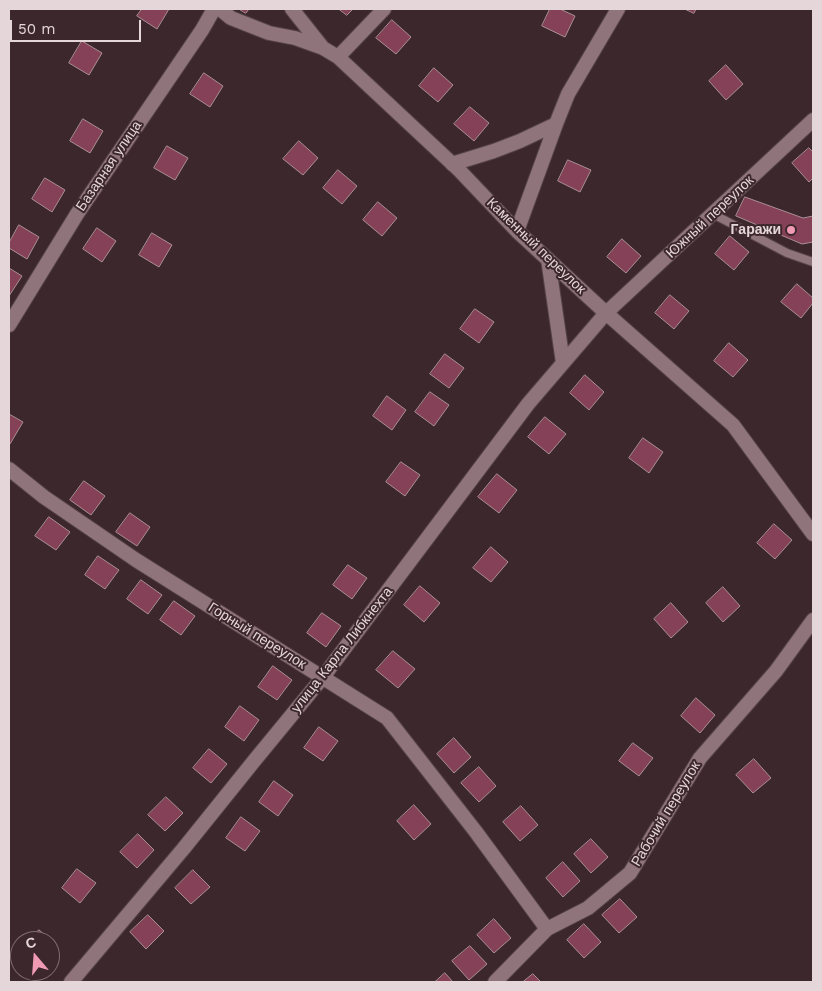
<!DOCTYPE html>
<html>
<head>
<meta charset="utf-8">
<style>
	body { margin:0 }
	#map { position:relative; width:822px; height:991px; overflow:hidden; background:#3c272d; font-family:"Work Sans",sans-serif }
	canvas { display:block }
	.frame { position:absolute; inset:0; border:10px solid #e5d6da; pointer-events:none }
	.north { position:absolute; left:10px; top:931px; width:50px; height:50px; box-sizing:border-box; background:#3c272d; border:1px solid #806d72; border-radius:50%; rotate:342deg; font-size:14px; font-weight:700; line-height:20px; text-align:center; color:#e5d6da }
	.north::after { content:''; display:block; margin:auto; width:18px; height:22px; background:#f19ab4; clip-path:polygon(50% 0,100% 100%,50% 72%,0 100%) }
	.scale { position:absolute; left:10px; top:20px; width:131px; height:22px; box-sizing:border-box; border:2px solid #e5d6da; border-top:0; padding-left:6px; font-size:15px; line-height:18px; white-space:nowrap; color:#e5d6da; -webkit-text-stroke:4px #3c272d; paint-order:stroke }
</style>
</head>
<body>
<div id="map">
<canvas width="822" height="991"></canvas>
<div class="frame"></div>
<div class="north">С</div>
<div class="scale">50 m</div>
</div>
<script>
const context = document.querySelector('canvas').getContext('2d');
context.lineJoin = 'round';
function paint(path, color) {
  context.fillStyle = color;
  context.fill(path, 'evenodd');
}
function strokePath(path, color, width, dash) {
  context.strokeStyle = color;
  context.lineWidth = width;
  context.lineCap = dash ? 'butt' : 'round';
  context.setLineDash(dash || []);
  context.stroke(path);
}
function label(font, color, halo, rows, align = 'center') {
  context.font = font + ' "Work Sans",sans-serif';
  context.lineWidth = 4;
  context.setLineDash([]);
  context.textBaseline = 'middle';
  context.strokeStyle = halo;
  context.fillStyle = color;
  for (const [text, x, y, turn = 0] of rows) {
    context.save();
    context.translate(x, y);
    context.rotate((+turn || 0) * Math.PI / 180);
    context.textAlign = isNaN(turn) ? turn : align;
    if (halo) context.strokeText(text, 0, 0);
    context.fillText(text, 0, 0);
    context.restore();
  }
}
const building = new Path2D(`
	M 142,9 L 169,9 L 157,29 L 137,16 Z
	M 239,9 L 249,9 L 246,13 Z
	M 339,9 L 353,9 L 347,15 Z
	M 550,9 L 560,9 L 575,16 L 565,37 L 542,26 Z
	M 685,9 L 696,9 L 694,13 Z
	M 392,20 L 411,37 L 396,54 L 376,38 Z
	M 82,41 L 102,53 L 89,75 L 69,63 Z
	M 726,65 L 743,84 L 726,100 L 709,81 Z
	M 434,68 L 453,85 L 438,102 L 419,86 Z
	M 204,73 L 223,86 L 210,107 L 190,94 Z
	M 470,107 L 489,123 L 474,141 L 454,124 Z
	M 83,119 L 103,131 L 90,153 L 70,141 Z
	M 299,141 L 318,158 L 303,175 L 283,159 Z
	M 167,146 L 188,158 L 175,180 L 154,168 Z
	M 809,148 L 813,152 L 813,178 L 809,182 L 792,163 Z
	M 568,160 L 591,170 L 580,192 L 558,181 Z
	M 338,170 L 357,186 L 342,204 L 323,188 Z
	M 45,178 L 65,190 L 52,212 L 32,199 Z
	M 745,197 L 803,218 L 813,216 L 813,242 L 802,244 L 736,216 Z
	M 378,202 L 397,218 L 382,236 L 363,220 Z
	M 19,225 L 39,237 L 27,259 L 9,248 L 9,243 Z
	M 97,228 L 116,241 L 102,262 L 83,249 Z
	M 152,233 L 172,245 L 159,267 L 139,255 Z
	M 730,236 L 749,252 L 734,270 L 715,254 Z
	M 622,239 L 641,256 L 626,273 L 607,257 Z
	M 9,268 L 22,276 L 9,296 Z
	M 797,284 L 813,298 L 813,303 L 801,318 L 781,302 Z
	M 670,295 L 689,311 L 674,329 L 655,313 Z
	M 475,309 L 494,322 L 479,343 L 460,329 Z
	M 729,343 L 748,360 L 733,377 L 714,361 Z
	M 445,354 L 464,368 L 449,388 L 430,374 Z
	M 585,375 L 604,392 L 589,410 L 570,393 Z
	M 430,392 L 449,405 L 434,426 L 415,412 Z
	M 387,396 L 406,410 L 392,430 L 373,416 Z
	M 9,414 L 23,422 L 10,444 L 9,443 Z
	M 545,417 L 566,434 L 549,454 L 528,437 Z
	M 643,438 L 663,452 L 649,473 L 629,458 Z
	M 401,462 L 420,475 L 405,496 L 386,482 Z
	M 497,474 L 517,490 L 499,513 L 478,497 Z
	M 84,481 L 105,496 L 91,515 L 70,500 Z
	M 130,513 L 150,527 L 137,546 L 116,532 Z
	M 49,517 L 70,532 L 56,550 L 35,536 Z
	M 774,524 L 792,540 L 775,559 L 757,543 Z
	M 491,547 L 508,562 L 491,582 L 473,568 Z
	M 98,556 L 119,570 L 105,589 L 85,575 Z
	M 348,565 L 367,578 L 352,599 L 333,585 Z
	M 141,580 L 162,595 L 148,614 L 127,599 Z
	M 420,586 L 440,603 L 424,622 L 404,605 Z
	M 723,587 L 740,606 L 723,622 L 706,603 Z
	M 174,601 L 195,616 L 181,635 L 160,620 Z
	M 671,603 L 688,622 L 671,638 L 654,619 Z
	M 322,613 L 341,626 L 326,647 L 307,633 Z
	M 393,651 L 415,669 L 398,688 L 376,670 Z
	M 273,666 L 292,680 L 277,700 L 258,687 Z
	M 696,698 L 715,715 L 700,733 L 681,716 Z
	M 240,706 L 259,720 L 244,741 L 225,727 Z
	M 319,727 L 338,741 L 323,761 L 304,748 Z
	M 454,738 L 471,757 L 454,773 L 437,754 Z
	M 633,743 L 653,758 L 639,776 L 619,761 Z
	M 209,749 L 227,764 L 211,783 L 193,768 Z
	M 754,759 L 771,778 L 753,793 L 736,775 Z
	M 479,767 L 496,786 L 479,802 L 461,783 Z
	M 274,781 L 293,795 L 278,816 L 259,802 Z
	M 166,797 L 183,813 L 165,831 L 148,815 Z
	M 414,805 L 431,824 L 414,840 L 397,821 Z
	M 521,806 L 538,825 L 520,841 L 503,822 Z
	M 241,817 L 260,831 L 245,851 L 226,838 Z
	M 138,834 L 154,850 L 137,868 L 120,852 Z
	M 591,839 L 608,857 L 591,873 L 574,854 Z
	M 563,862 L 580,881 L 563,897 L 546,878 Z
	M 77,869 L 96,883 L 80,903 L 62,888 Z
	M 193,870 L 210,887 L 191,904 L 175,888 Z
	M 620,899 L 637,917 L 619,933 L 602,915 Z
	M 148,915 L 164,931 L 146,949 L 130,932 Z
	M 494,919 L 511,938 L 494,953 L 477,935 Z
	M 584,924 L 601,942 L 584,958 L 567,940 Z
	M 39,930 L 57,945 L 50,954 L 50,941 L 30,941 Z
	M 470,946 L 487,964 L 469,980 L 452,961 Z
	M 445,973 L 453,982 L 435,982 Z
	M 533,974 L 541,982 L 523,982 Z`);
const service = new Path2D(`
	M 713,214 L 787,253 L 813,262`);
const minor = new Path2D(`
	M 220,9 L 231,18 L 269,33 L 295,38 L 323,48 L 338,57 L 459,170 L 517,231 L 606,313 L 733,425 L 813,534
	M 292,9 L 323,48
	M 338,57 L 384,9
	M 452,164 L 494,151 L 520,141 L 556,124
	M 517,231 L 556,124 L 568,94 L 618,9
	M 548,259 L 563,363
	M 9,325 L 77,214 L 202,30 L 214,9
	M 9,469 L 44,497 L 136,560 L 387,718 L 476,832 L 547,929
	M 71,982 L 184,848 L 254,761 L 323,677 L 528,404 L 606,313 L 813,120
	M 495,982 L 547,929 L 588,908 L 630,873 L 700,758 L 776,671 L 813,620`);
const markers = [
	[791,230,5,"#f19ab4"]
];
const streetNames = [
	["Базарная улица",109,166,-56],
	["Южный переулок",710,217,-43],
	["Каменный переулок",536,246,44],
	["Горный переулок",257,636,32],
	["улица Карла Либкнехта",342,650,-52],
	["Рабочий переулок",666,814,-59]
];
const poiNames = [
	["Гаражи",781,230]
];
paint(building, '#854157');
strokePath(building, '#aa8f96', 1);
strokePath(service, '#554348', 10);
strokePath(minor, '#554348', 16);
strokePath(service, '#8f757b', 8);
strokePath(minor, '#8f757b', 14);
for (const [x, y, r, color] of markers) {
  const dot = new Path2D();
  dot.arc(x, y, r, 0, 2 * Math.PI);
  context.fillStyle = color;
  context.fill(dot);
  strokePath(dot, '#3c272d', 2);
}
label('14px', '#e5d6da', '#3c272d', streetNames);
label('bold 14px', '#e5d6da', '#3c272d', poiNames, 'right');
</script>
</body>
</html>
